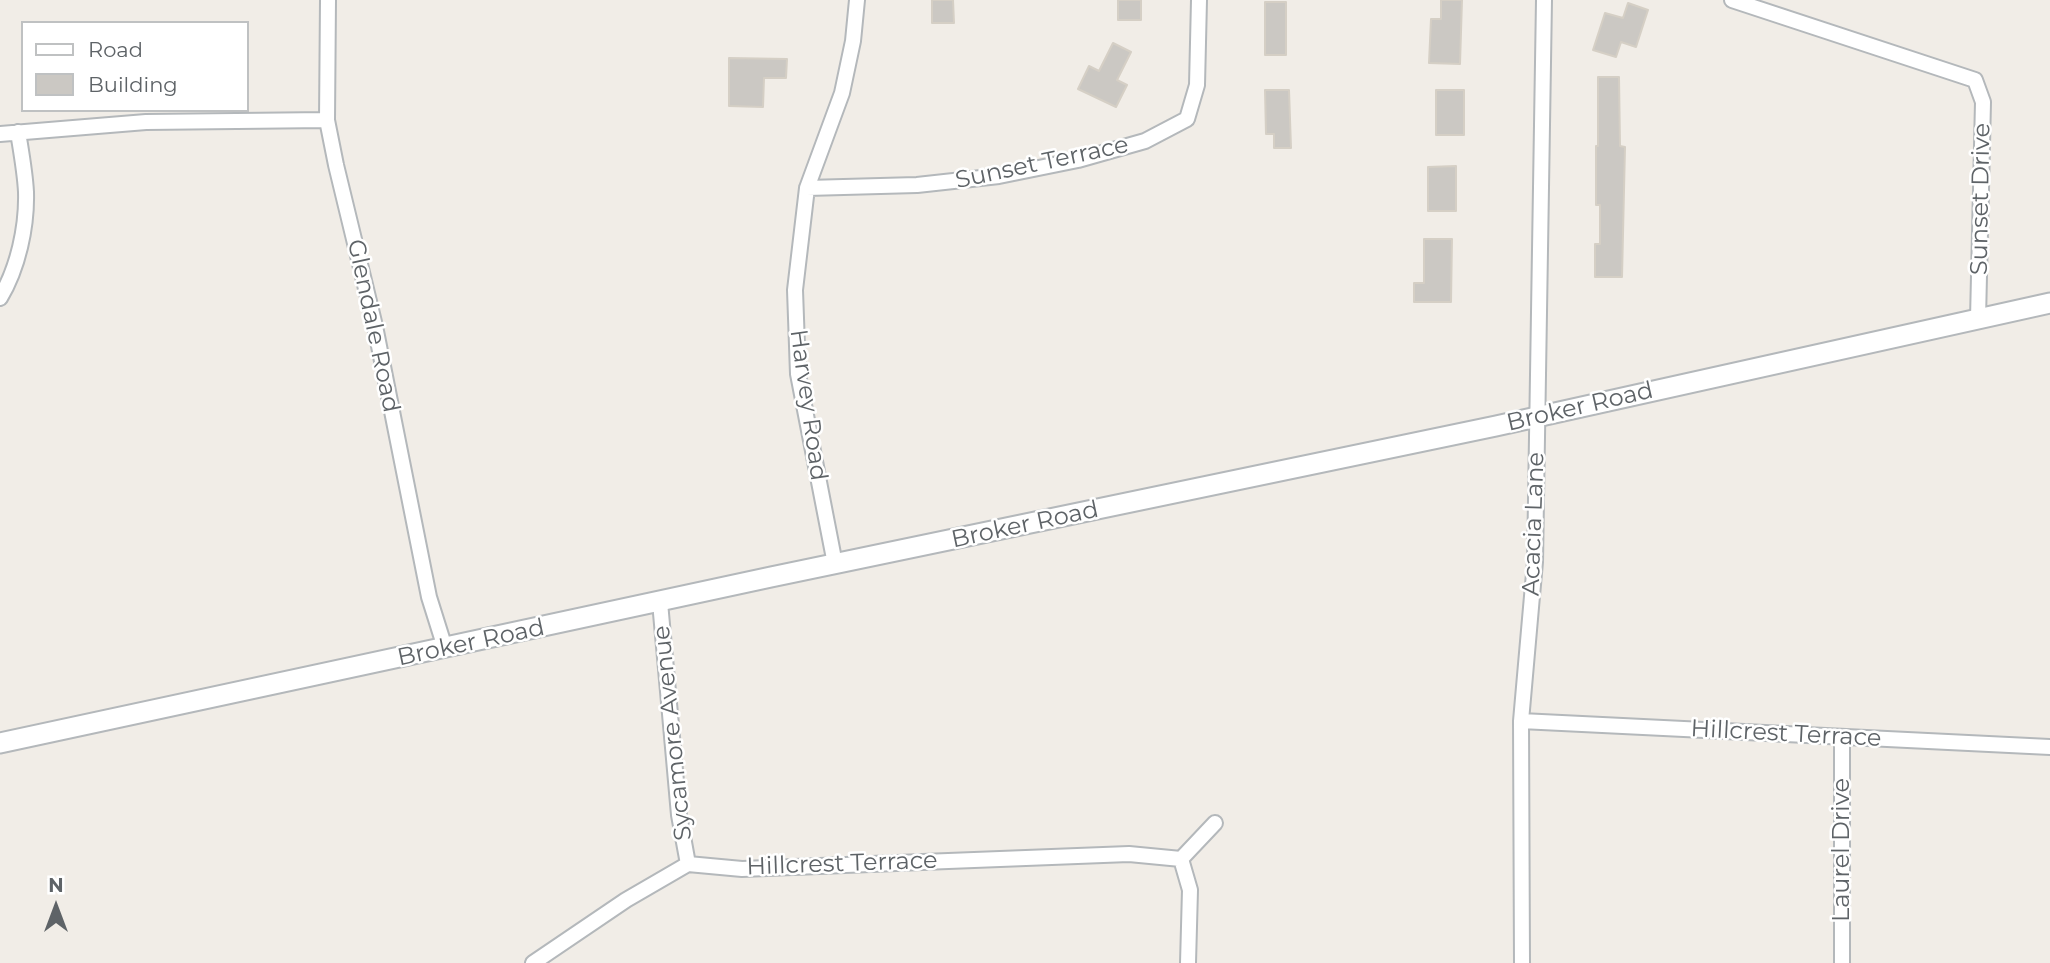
<!DOCTYPE html>
<html>
<head>
<meta charset="utf-8">
<style>
	body { margin:0 }
	#map { position:relative; width:2050px; height:963px; overflow:hidden; background:#f1ede7; font-family:Montserrat,sans-serif }
	canvas { display:block }
	.legend { position:absolute; left:21px; top:21px; width:228px; height:91px; box-sizing:border-box; background:#fff; border:2px solid #bfc1c2; margin:0; padding:9px 12px; list-style:none; font-size:21px; color:#5e6367 }
	.legend li { display:flex; align-items:center; gap:14px; height:35px }
	.legend b { width:35px; border:2px solid #bfc1c2 }
	.north { position:absolute; left:21px; top:872px; width:70px; height:70px; -webkit-text-stroke:5px #fff; paint-order:stroke; rotate:0deg; font-size:19px; font-weight:700; line-height:28px; text-align:center; color:#5e6367 }
	.north::after { content:''; display:block; margin:auto; width:24px; height:32px; background:#5e6367; clip-path:polygon(50% 0,100% 100%,50% 72%,0 100%) }
</style>
</head>
<body>
<div id="map">
<canvas width="2050" height="963"></canvas>
<ul class="legend">
<li><b style="height:9px;background:#fff"></b>Road</li>
<li><b style="height:19px;background:#cbc8c3"></b>Building</li>
</ul>
<div class="north">N</div>
</div>
<script>
const context = document.querySelector('canvas').getContext('2d');
context.lineJoin = 'round';
function paint(path, color) {
  context.fillStyle = color;
  context.fill(path, 'evenodd');
}
function strokePath(path, color, width, dash) {
  context.strokeStyle = color;
  context.lineWidth = width;
  context.lineCap = dash ? 'butt' : 'round';
  context.setLineDash(dash || []);
  context.stroke(path);
}
function label(font, color, halo, rows, align = 'center') {
  context.font = font + ' Montserrat,sans-serif';
  context.lineWidth = 5;
  context.setLineDash([]);
  context.textBaseline = 'middle';
  context.strokeStyle = halo;
  context.fillStyle = color;
  for (const [text, x, y, turn = 0] of rows) {
    context.save();
    context.translate(x, y);
    context.rotate((+turn || 0) * Math.PI / 180);
    context.textAlign = isNaN(turn) ? turn : align;
    if (halo) context.strokeText(text, 0, 0);
    context.fillText(text, 0, 0);
    context.restore();
  }
}
const building = new Path2D(`
	M 932,0 L 953,0 L 954,23 L 932,23 Z
	M 1118,0 L 1141,0 L 1141,20 L 1118,20 Z
	M 1441,0 L 1462,0 L 1460,64 L 1429,63 L 1431,19 L 1441,19 Z
	M 1265,2 L 1286,2 L 1286,55 L 1265,55 Z
	M 1628,3 L 1648,10 L 1636,47 L 1621,42 L 1616,57 L 1593,50 L 1605,13 L 1623,18 Z
	M 1113,43 L 1131,52 L 1117,80 L 1127,85 L 1116,107 L 1078,89 L 1089,66 L 1099,71 Z
	M 729,58 L 787,59 L 786,78 L 764,78 L 763,107 L 729,106 Z
	M 1598,77 L 1619,77 L 1620,146 L 1625,147 L 1622,277 L 1595,277 L 1595,244 L 1600,244 L 1600,205 L 1596,205 L 1596,146 L 1598,146 Z
	M 1265,90 L 1289,90 L 1291,148 L 1274,148 L 1274,134 L 1266,134 Z
	M 1436,90 L 1464,90 L 1464,135 L 1436,135 Z
	M 1456,166 L 1456,211 L 1428,211 L 1428,167 Z
	M 1424,239 L 1452,239 L 1451,302 L 1414,302 L 1414,283 L 1424,283 Z`);
const minor = new Path2D(`
	M 328,0 L 327,120 L 336,165 L 375,326 L 429,597 L 445,648
	M 1732,0 L 1975,80 L 1983,102 L 1978,319
	M 0,134 L 146,122 L 327,120
	M 807,188 L 917,185 L 999,176 L 1078,160 L 1145,141 L 1187,119 L 1197,85 L 1199,0
	M 0,298 C 18,268 27,227 26,192 C 25,172 21,151 18,132
	M 835,564 L 798,374 L 795,290 L 807,188 L 842,93 L 853,41 L 857,0
	M 660,602 L 679,815 L 688,864
	M 1521,721 L 2050,747
	M 1842,737 L 1842,963
	M 1181,859 L 1190,890 L 1188,963
	M 1181,859 L 1215,823
	M 533,963 L 626,900 L 688,864 L 742,869 L 1129,854 L 1181,859
	M 1522,963 L 1521,721 L 1535,562 L 1544,0`);
const tertiary = new Path2D(`
	M 0,743 L 771,577 L 1496,426 L 2050,303`);
const streetNames = [
	["Sunset Terrace",1042,163,-12],
	["Sunset Drive",1981,199,-89],
	["Glendale Road",373,326,78],
	["Harvey Road",808,405,82],
	["Broker Road",1580,407,-13],
	["Acacia Lane",1534,524,-88],
	["Broker Road",1025,525,-12],
	["Broker Road",471,643,-12],
	["Sycamore Avenue",673,733,-96],
	["Hillcrest Terrace",1786,734,3],
	["Laurel Drive",1842,850,-90],
	["Hillcrest Terrace",842,864,-2]
];
paint(building, '#cbc8c3');
strokePath(building, '#d5cfc5', 2);
strokePath(minor, '#b4b8bb', 18);
strokePath(tertiary, '#b4b8bb', 23);
strokePath(minor, '#fff', 14);
strokePath(tertiary, '#fff', 19);
label('24px', '#5e6367', '#fff', streetNames);
</script>
</body>
</html>
